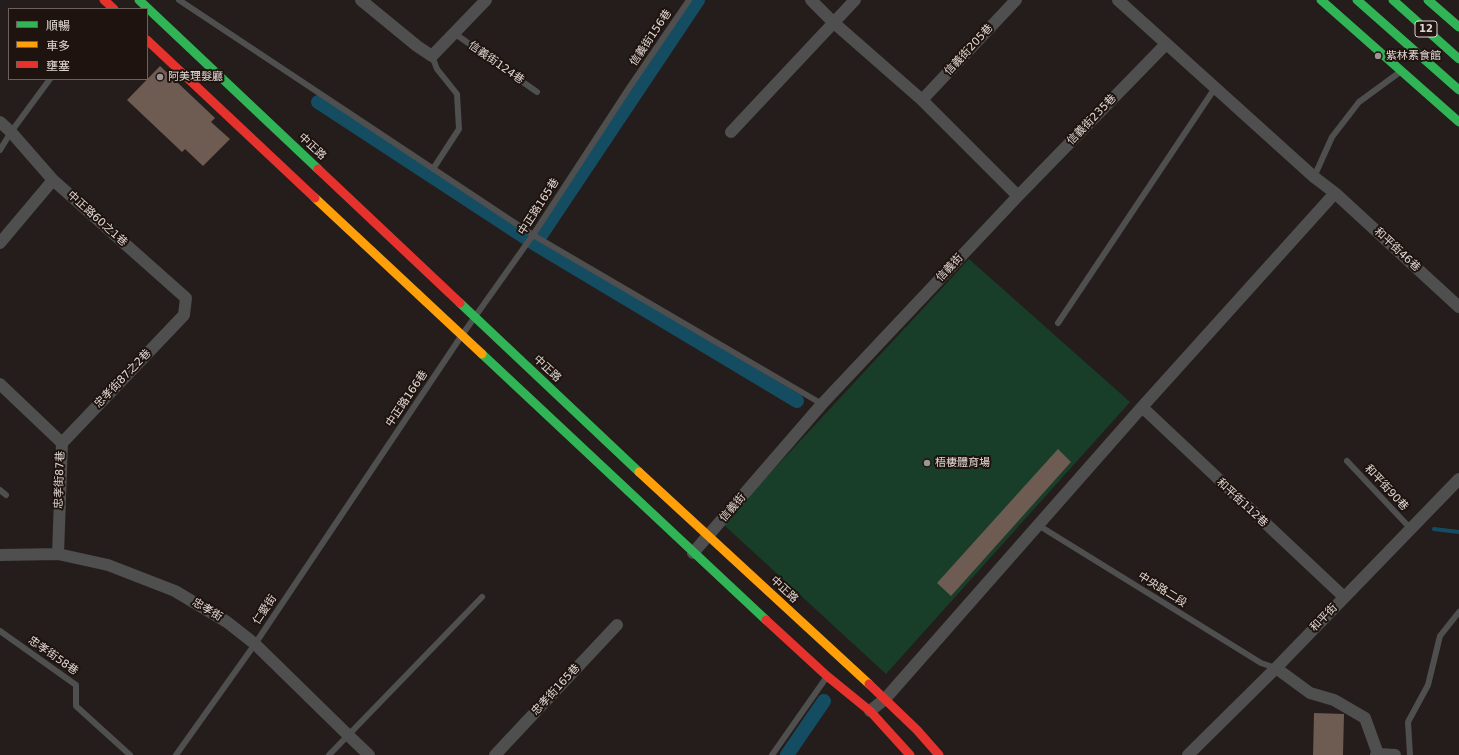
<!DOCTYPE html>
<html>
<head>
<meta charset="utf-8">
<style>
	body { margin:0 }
	#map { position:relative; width:1459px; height:755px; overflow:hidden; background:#241d1b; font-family:"DejaVu Sans","Noto Sans TC",sans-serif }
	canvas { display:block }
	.legend { position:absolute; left:8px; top:8px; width:140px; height:72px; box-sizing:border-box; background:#1e130e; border:1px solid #6c615d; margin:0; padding:5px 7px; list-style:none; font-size:12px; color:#e0d7d4 }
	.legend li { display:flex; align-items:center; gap:8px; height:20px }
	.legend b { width:20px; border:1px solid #6c615d }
</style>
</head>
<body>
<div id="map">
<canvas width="1459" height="755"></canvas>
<ul class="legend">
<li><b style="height:5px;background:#30b455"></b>順暢</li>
<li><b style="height:5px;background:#ff9f0a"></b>車多</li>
<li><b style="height:5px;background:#e5322d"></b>壅塞</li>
</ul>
</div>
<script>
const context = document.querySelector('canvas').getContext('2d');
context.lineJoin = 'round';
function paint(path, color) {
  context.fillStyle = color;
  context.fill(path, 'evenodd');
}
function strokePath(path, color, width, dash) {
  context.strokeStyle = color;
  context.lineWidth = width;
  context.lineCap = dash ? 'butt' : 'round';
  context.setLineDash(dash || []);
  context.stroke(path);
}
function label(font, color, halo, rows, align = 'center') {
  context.font = font + ' "DejaVu Sans","Noto Sans TC",sans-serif';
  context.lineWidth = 4;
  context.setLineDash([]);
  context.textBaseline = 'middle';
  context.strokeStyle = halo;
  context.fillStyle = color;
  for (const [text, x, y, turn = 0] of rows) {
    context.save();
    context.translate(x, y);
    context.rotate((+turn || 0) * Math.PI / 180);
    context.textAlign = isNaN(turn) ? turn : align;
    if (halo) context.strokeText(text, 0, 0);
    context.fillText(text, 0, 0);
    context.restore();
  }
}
const green = new Path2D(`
	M 969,259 L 1130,402 L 886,674 L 723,524 Z`);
const stream = new Path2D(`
	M 1434,529 L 1459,532`);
const canal = new Path2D(`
	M 318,102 L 535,244 L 797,401
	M 535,244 L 698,0
	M 787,755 L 824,701`);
const building = new Path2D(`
	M 160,66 L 215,118 L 211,122 L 230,139 L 203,166 L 185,149 L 182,152 L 127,100 Z
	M 1058,449 L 1071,462 L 951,596 L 937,583 Z
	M 1314,713 L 1344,714 L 1343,755 L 1313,755 Z`);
const lane = new Path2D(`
	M 179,0 L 533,235 L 822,404
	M 454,33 L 537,92
	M 432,56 L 437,69 L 457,94 L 459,129 L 433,169
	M 0,150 L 11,132 L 50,79
	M 1314,177 L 1332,137 L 1359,102 L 1400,72
	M 1058,323 L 1215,88
	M 1347,461 L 1411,529
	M 0,490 L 6,495
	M 1038,525 L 1261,663 L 1276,668
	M 0,631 L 76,685 L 76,706 L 130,755
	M 176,755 L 255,644 L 462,335 L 533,235 L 629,88 L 689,0
	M 329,755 L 482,597
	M 772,755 L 826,678
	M 1410,755 L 1408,722 L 1428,685 L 1440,636 L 1459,612`);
const street = new Path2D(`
	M 361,0 L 417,46 L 432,56 L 486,0
	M 811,0 L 833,22 L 922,100 L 1018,196
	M 1118,0 L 1314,177 L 1335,193 L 1459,307
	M 922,100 L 1016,0
	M 0,122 L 11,132 L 53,180 L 186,298 L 184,315 L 62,443
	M 731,132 L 855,0
	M 0,243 L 53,180
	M 0,384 L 62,443 L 58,554
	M 1142,407 L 1344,597
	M 693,553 L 822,404 L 1018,196 L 1166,44
	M 0,555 L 58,554 L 108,565 L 175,591 L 227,622 L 255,644 L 348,735 L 369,755
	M 1276,668 L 1310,693 L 1334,700 L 1365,718 L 1378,754 L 1376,755
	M 870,711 L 885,699 L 1142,407 L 1335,193
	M 1378,754 L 1395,755
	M 495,755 L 617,625
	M 1188,755 L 1276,668 L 1459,479`);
const fast = new Path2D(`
	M 139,0 L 318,169
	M 1321,0 L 1459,122
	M 1357,0 L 1459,90
	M 1393,0 L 1459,59
	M 1428,0 L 1459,27
	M 460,303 L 639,472
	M 482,354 L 766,620`);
const slow = new Path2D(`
	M 315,198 L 482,354
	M 639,472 L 869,684`);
const jam = new Path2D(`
	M 104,0 L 114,9
	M 147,40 L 315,198
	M 318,169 L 460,303
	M 766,620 L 827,676 L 870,711 L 910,755
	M 869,684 L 917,730 L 939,755`);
const markers = [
	[1378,56,4,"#9e9693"],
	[160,77,4,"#9e9693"],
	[927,463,4,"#9e9693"]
];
const shields = [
	[1426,29,22]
];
const shieldNames = [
	["12",1426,29]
];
const streetNames = [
	["信義街156巷",651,38,-56],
	["信義街205巷",969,50,-47],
	["信義街124巷",496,63,35],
	["信義街235巷",1092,120,-46],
	["中正路",312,147,43],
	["中正路165巷",539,207,-57],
	["中正路60之1巷",97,219,42],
	["和平街46巷",1397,250,43],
	["信義街",950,268,-47],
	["中正路",547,369,43],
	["忠孝街87之2巷",123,379,-46],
	["中正路166巷",407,399,-56],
	["忠孝街87巷",60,480,-88],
	["和平街90巷",1386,488,47],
	["和平街112巷",1242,503,43],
	["信義街",733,508,-49],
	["中正路",784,590,43],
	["中央路二段",1162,590,32],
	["忠孝街",207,610,31],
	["仁愛街",265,610,-56],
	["和平街",1324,618,-46],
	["忠孝街58巷",53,656,35],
	["忠孝街165巷",556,690,-47]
];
const poiNames = [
	["紫林素食館",1386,56],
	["阿美理髮廳",168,77],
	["梧棲體育場",935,463]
];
paint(green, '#183e29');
strokePath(stream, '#144c62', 4);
strokePath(canal, '#144c62', 14);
paint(building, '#6e5b51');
strokePath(lane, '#4e4f4e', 6);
strokePath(street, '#4e4f4e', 12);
strokePath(fast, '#30b455', 9);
strokePath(slow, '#ff9f0a', 9);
strokePath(jam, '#e5322d', 9);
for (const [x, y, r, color] of markers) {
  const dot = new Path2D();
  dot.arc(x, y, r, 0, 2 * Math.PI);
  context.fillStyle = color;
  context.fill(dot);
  strokePath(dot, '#1e130e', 1.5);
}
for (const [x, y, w] of shields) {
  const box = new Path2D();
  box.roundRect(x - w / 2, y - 8, w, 16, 3);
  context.fillStyle = '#1e130e';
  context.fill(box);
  strokePath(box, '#e0d7d4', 1);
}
label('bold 10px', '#e0d7d4', null, shieldNames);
label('11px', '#e0d7d4', '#1e130e', streetNames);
label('11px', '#e0d7d4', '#1e130e', poiNames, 'left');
</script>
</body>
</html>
